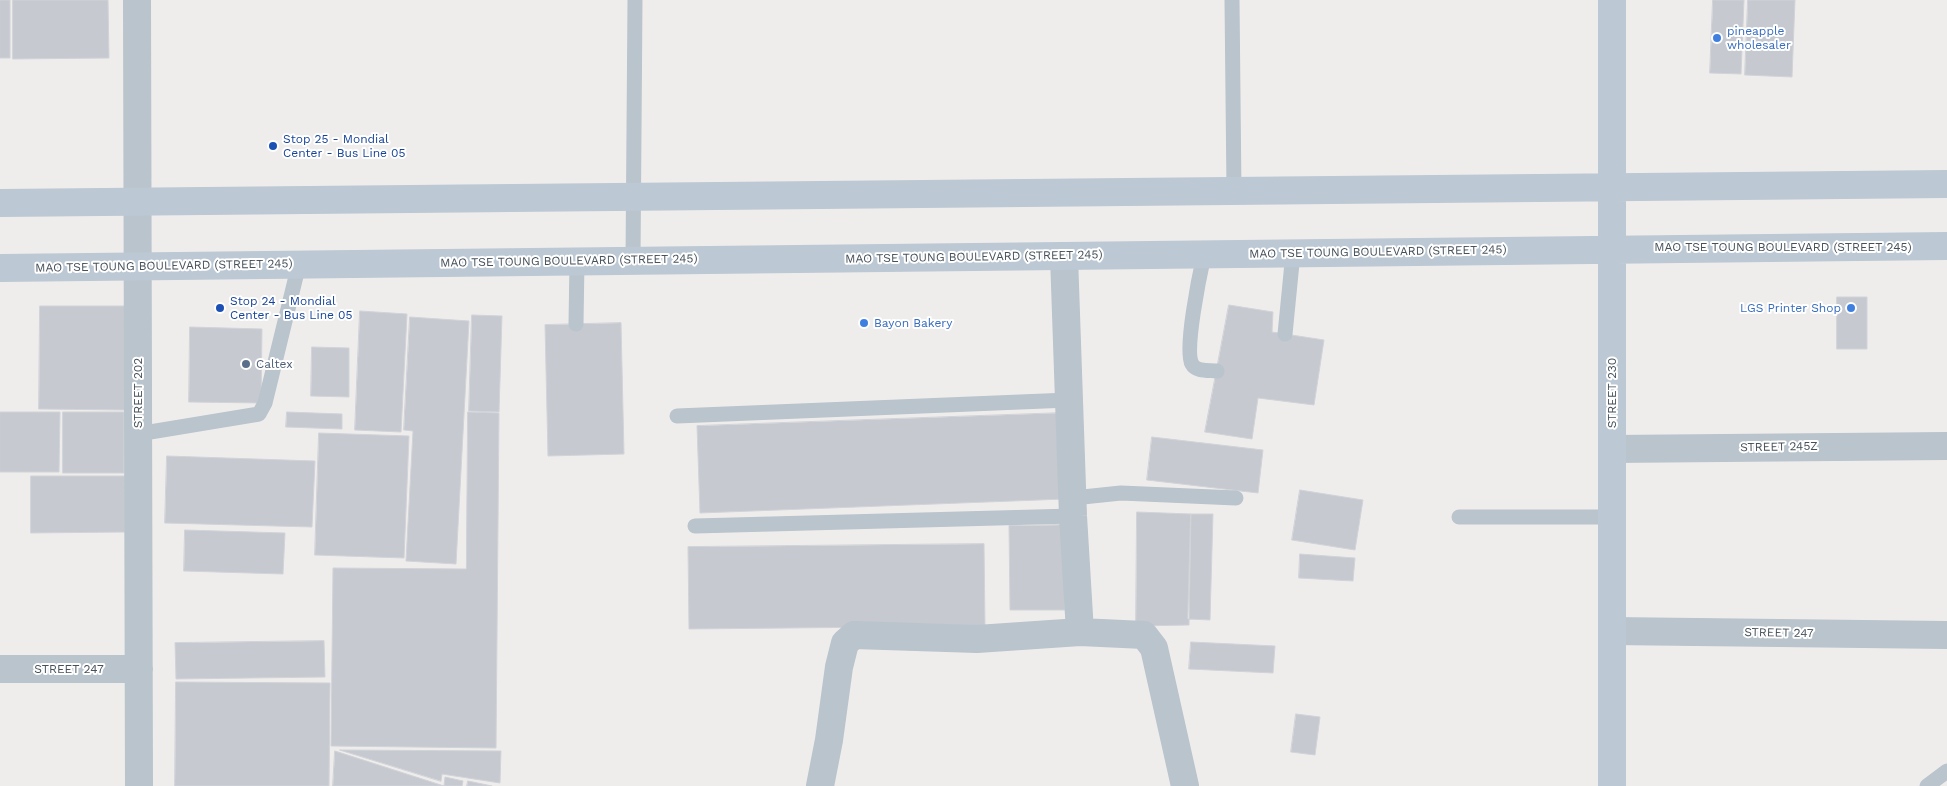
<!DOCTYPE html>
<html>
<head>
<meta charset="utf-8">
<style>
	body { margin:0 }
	canvas { display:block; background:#efecec }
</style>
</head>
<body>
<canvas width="1947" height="786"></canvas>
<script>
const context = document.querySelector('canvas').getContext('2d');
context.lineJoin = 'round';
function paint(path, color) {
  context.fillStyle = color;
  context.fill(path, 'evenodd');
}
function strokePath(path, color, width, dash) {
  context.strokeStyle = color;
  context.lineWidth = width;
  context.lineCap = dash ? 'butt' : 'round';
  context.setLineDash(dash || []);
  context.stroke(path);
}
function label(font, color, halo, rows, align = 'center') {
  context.font = font + ' "Work Sans",sans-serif';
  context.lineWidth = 4;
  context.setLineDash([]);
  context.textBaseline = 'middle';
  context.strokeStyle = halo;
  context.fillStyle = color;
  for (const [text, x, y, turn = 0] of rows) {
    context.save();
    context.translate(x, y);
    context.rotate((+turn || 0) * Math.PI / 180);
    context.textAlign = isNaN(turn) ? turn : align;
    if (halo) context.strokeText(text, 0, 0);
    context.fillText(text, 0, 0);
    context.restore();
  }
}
const building = new Path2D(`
	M 0,0 L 10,0 L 10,58 L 0,58 Z
	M 13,0 L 108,0 L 109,58 L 13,59 Z
	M 1713,0 L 1744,0 L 1741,74 L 1710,73 Z
	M 1748,0 L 1795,0 L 1792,77 L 1745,75 Z
	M 1837,297 L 1867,297 L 1867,349 L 1837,349 Z
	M 1229,305 L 1273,312 L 1272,332 L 1324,340 L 1314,405 L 1258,398 L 1252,439 L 1205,432 Z
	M 40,306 L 125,306 L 125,410 L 39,409 Z
	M 360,311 L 407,314 L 401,432 L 355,430 Z
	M 472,315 L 502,316 L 499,412 L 469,411 Z
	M 410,317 L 469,321 L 456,564 L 406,561 L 413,431 L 404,430 Z
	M 621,323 L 624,454 L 548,456 L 545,325 Z
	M 190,327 L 262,329 L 261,403 L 189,402 Z
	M 312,347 L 349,348 L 349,397 L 311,396 Z
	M 0,412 L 60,412 L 59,472 L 0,472 Z
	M 63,412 L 124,412 L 124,473 L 63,473 Z
	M 287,412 L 342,414 L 342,429 L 286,427 Z
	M 468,412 L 499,413 L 496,748 L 331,746 L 333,568 L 466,569 Z
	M 1062,413 L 1065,499 L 700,513 L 697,426 Z
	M 319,433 L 409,436 L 404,558 L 315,555 Z
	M 1152,437 L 1263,450 L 1258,493 L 1147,480 Z
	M 167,456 L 315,461 L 312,527 L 165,523 Z
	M 31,476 L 125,476 L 125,532 L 31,533 Z
	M 1300,490 L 1363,500 L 1355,550 L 1292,540 Z
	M 1137,512 L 1191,514 L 1189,625 L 1136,626 Z
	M 1191,514 L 1213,514 L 1210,620 L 1188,619 Z
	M 1064,525 L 1065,610 L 1010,610 L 1009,526 Z
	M 185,530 L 285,533 L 283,574 L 184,571 Z
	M 984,544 L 985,626 L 689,629 L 688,547 Z
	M 1300,554 L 1355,558 L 1353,581 L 1299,578 Z
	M 324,641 L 325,677 L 176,679 L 175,643 Z
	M 1191,642 L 1275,646 L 1273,673 L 1189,669 Z
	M 176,682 L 330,683 L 329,786 L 175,786 Z
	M 1296,714 L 1320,717 L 1315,755 L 1291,752 Z
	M 340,750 L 501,751 L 500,783 L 442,774 L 441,781 Z
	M 335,751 L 444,786 L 445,777 L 463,781 L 462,786 L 333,786 Z
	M 468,781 L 492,786 L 467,786 Z`);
const lane = new Path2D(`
	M 1232,0 L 1234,191
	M 1204,255 C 1200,273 1184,350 1192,364 C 1196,372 1209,370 1217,371
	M 633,261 L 635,0
	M 576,324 L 577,261
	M 1285,334 L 1293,253
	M 677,416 L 1069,400
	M 138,434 L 259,414 L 265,403 L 299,264
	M 1073,498 L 1121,493 L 1236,498
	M 1459,517 L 1612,517
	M 695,526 L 1073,516
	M 1927,786 L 1947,771`);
const street = new Path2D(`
	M 137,0 L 139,786
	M 1064,256 L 1073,516 L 1080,632
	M 1612,449 L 1947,446
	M 1612,631 L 1947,635
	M 0,669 L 139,669
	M 820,786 L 829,740 L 839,667 L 845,643 L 854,635 L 977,639 L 1080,632 L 1144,635 L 1154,648 L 1185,786`);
const secondary = new Path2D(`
	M 0,203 L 1947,184
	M 0,268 L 1947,246
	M 1612,786 L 1612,0`);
const markers = [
	[1717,38,5,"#3f7fe0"],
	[273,146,5,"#1a4fb4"],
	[220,308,5,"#1a4fb4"],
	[1851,308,5,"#3f7fe0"],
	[864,323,5,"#3f7fe0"],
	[246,364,5,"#5c6f8a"]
];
const shopNames = [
	["pineapple",1727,31],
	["wholesaler",1727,45],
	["LGS Printer Shop",1841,308,"right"],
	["Bayon Bakery",874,323]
];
const transitNames = [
	["Stop 25 - Mondial",283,139],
	["Center - Bus Line 05",283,153],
	["Stop 24 - Mondial",230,301],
	["Center - Bus Line 05",230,315]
];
const streetNames = [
	["MAO TSE TOUNG BOULEVARD (STREET 245)",1783,247],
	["MAO TSE TOUNG BOULEVARD (STREET 245)",1378,252,-1],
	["MAO TSE TOUNG BOULEVARD (STREET 245)",974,257,-1],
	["MAO TSE TOUNG BOULEVARD (STREET 245)",569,261,-1],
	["MAO TSE TOUNG BOULEVARD (STREET 245)",164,266,-1],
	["STREET 202",138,393,-90],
	["STREET 230",1612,393,-90],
	["STREET 245Z",1779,447,-1],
	["STREET 247",1779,633,1],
	["STREET 247",69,669]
];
const serviceNames = [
	["Caltex",256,364]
];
paint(building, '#c6c9cf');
strokePath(building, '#d0d3d8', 1);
strokePath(lane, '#bac4cc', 15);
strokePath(street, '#bac4cc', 28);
strokePath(secondary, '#bcc8d4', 28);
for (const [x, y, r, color] of markers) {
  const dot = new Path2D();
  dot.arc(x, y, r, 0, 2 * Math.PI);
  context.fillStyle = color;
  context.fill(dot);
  strokePath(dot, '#fff', 2);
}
label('12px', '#366cbe', '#fff', shopNames, 'left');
label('12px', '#164399', '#fff', transitNames, 'left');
label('12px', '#455059', '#fff', streetNames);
label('12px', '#4e5e75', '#fff', serviceNames, 'left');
</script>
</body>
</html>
